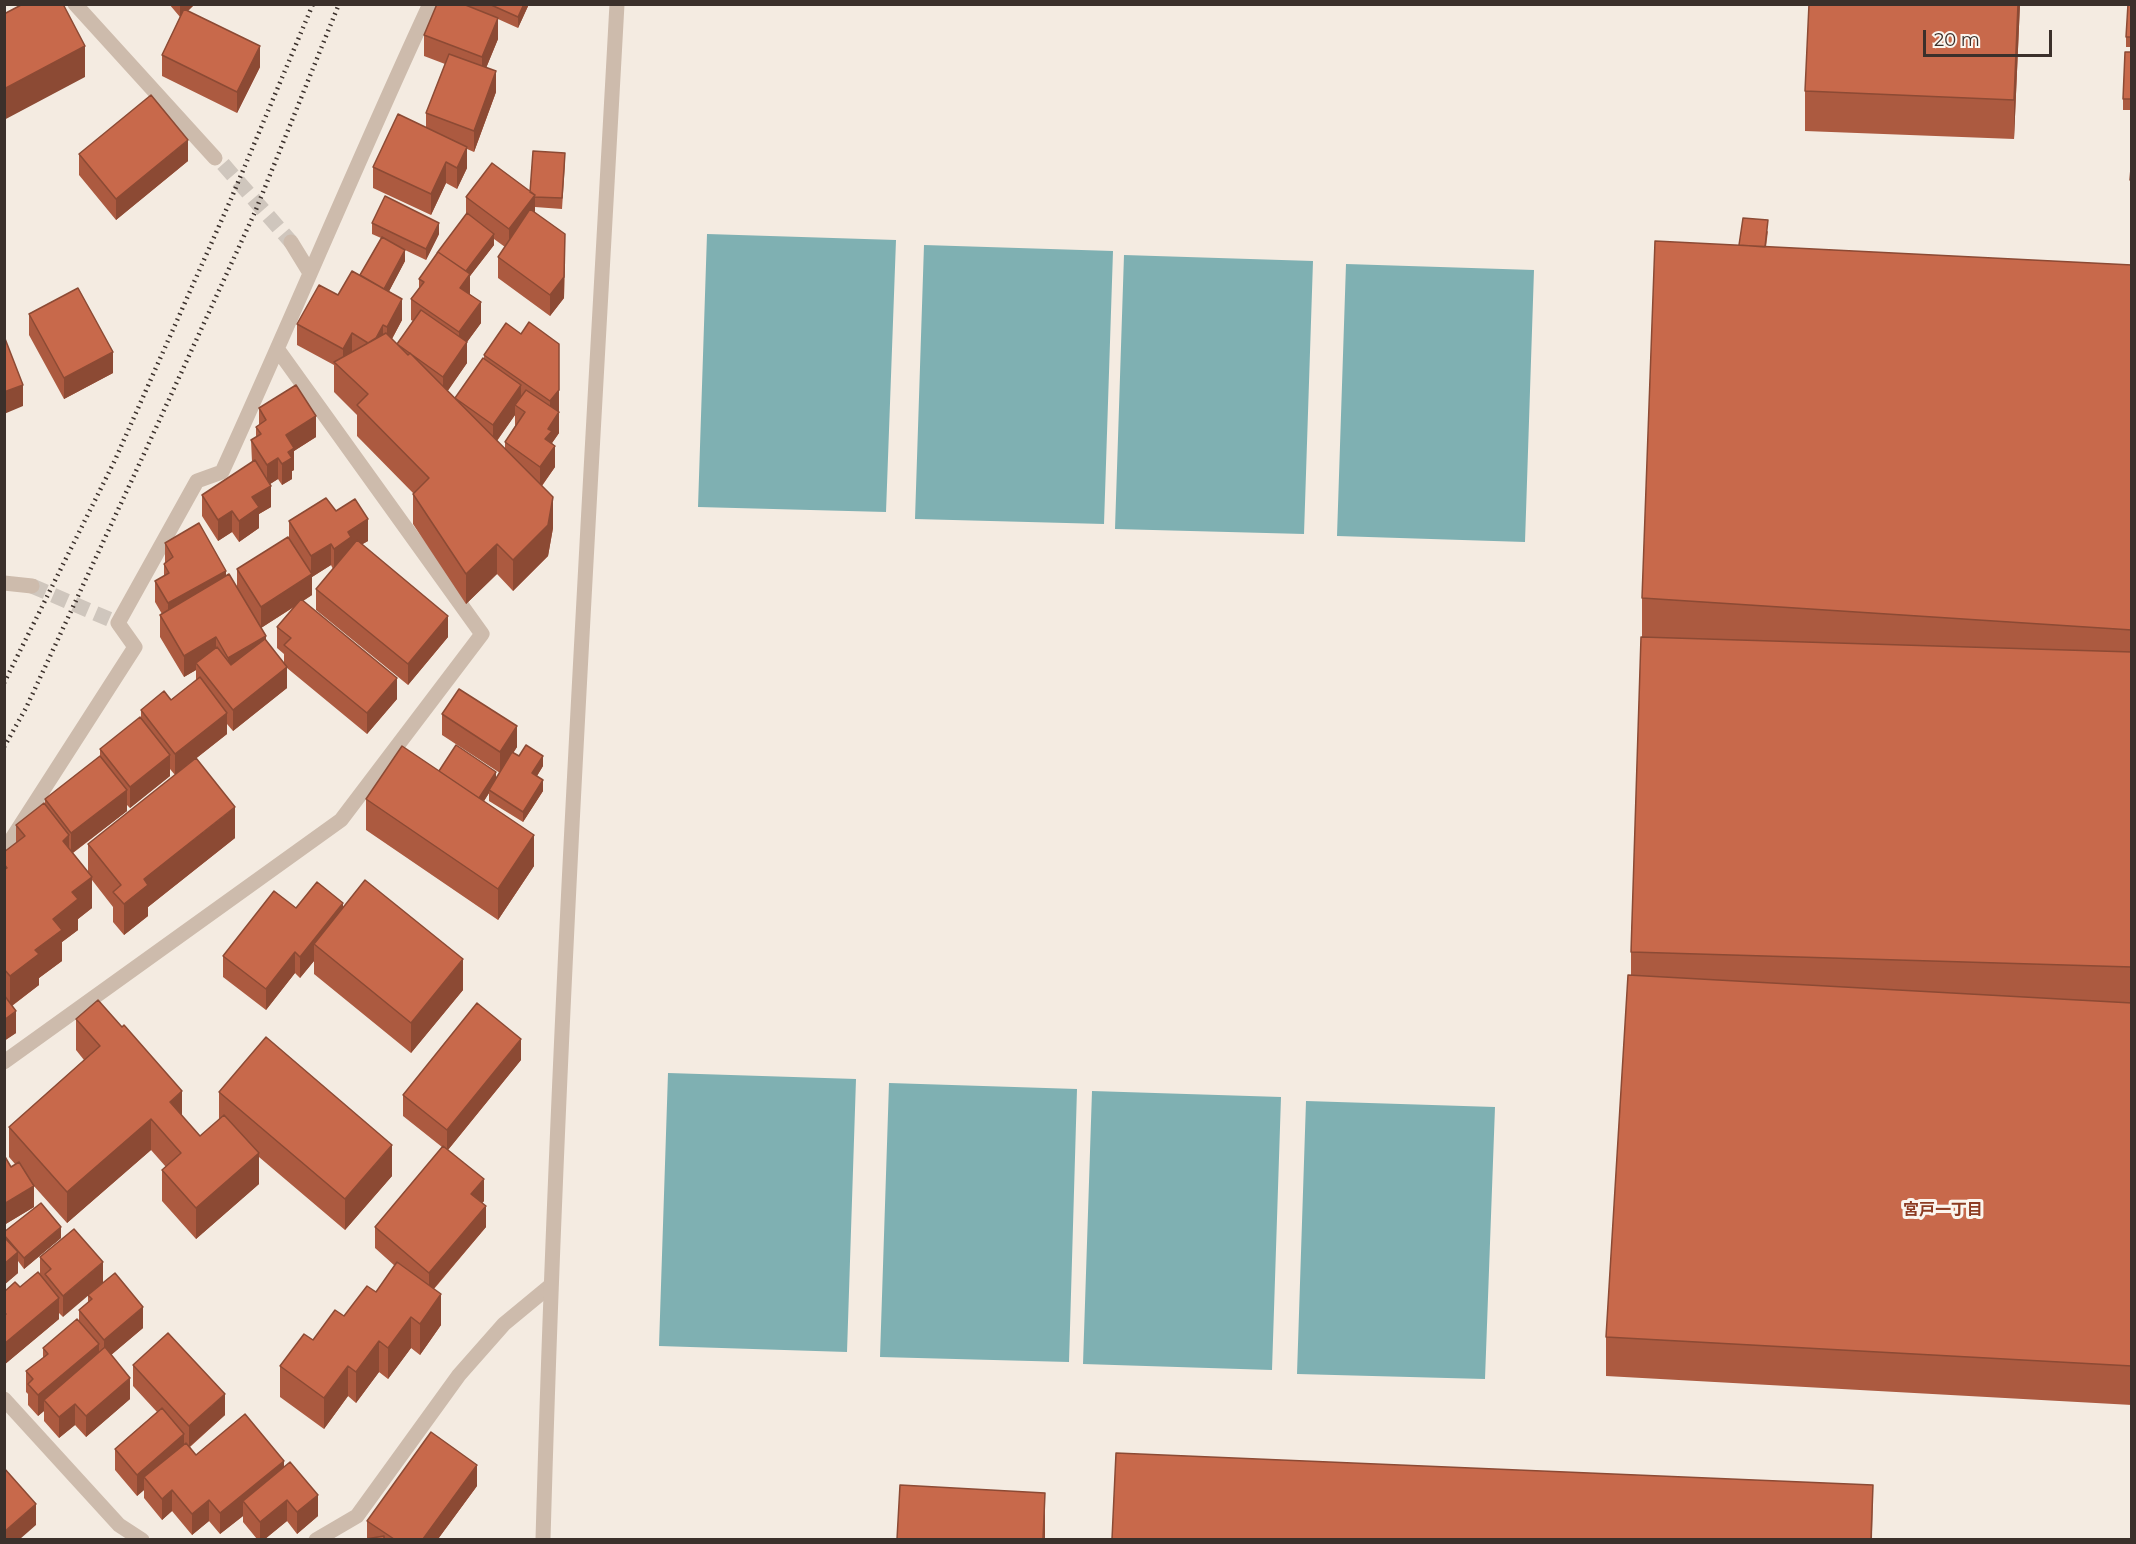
<!DOCTYPE html>
<html>
<head>
<meta charset="utf-8">
<style>
	body { margin:0 }
	#map { position:relative; width:2136px; height:1544px; overflow:hidden; background:#f4ebe1; font-family:Montserrat,sans-serif }
	canvas { display:block }
	.frame { position:absolute; inset:0; border:6px solid #3b302b; pointer-events:none }
	.scale { position:absolute; left:1923px; top:30px; width:129px; height:27px; box-sizing:border-box; border:3px solid #3b302b; border-top:0; padding-left:8px; font-size:18px; line-height:21px; white-space:nowrap; color:#3b302b; -webkit-text-stroke:4px #fbf5ee; paint-order:stroke }
</style>
</head>
<body>
<div id="map">
<canvas width="2136" height="1544"></canvas>
<div class="frame"></div>
<div class="scale">20 m</div>
</div>
<script>
const context = document.querySelector('canvas').getContext('2d');
context.lineJoin = 'round';
function paint(path, color) {
  context.fillStyle = color;
  context.fill(path, 'evenodd');
}
function strokePath(path, color, width, dash) {
  context.strokeStyle = color;
  context.lineWidth = width;
  context.lineCap = dash ? 'butt' : 'round';
  context.setLineDash(dash || []);
  context.stroke(path);
}
function label(font, color, halo, rows, align = 'center') {
  context.font = font + ' Montserrat,"Noto Sans JP",sans-serif';
  context.lineWidth = 6;
  context.setLineDash([]);
  context.textBaseline = 'middle';
  context.strokeStyle = halo;
  context.fillStyle = color;
  for (const [text, x, y, turn = 0] of rows) {
    context.save();
    context.translate(x, y);
    context.rotate((+turn || 0) * Math.PI / 180);
    context.textAlign = isNaN(turn) ? turn : align;
    if (halo) context.strokeText(text, 0, 0);
    context.fillText(text, 0, 0);
    context.restore();
  }
}
const water = new Path2D(`
	M 707,234 L 896,240 L 886,512 L 698,507 Z
	M 924,245 L 1113,251 L 1104,524 L 915,519 Z
	M 1124,255 L 1313,261 L 1304,534 L 1115,529 Z
	M 1346,264 L 1534,270 L 1525,542 L 1337,536 Z
	M 668,1073 L 856,1079 L 847,1352 L 659,1346 Z
	M 889,1083 L 1077,1089 L 1069,1362 L 880,1357 Z
	M 1092,1091 L 1281,1097 L 1272,1370 L 1083,1364 Z
	M 1306,1101 L 1495,1107 L 1485,1379 L 1297,1374 Z`);
const minorTunnel = new Path2D(`
	M 223,164 L 291,242
	M 32,586 L 118,623`);
const minor = new Path2D(`
	M 75,4 L 215,158
	M 291,242 L 310,273
	M 4,583 L 32,586
	M 4,851 L 135,647 L 118,623 L 197,481 L 222,472 C 293,317 358,159 430,4
	M 4,1062 L 341,820 L 482,634 L 278,350
	M 4,1399 L 119,1525 L 142,1540
	M 316,1540 L 357,1516 L 459,1375 L 504,1324 L 550,1286`);
const tertiary = new Path2D(`
	M 543,1540 C 557,1027 589,516 617,4`);
const rail = new Path2D(`
	M 4,683 L 115,460 L 231,199 L 313,4
	M 4,747 L 26,708 L 137,469 L 255,212 L 339,4`);
const wall = new Path2D(`
	M 169,4 L 195,4 L 188,11 L 260,67 L 237,113 L 162,76 L 162,55 L 180,17 Z
	M 465,4 L 529,4 L 518,28 L 498,19 L 498,39 L 486,68 L 496,92 L 474,152 L 467,149 L 467,168 L 457,189 L 446,183 L 431,215 L 373,188 L 373,167 L 426,128 L 426,113 L 445,64 L 424,56 L 424,35 L 476,10 Z
	M 2020,4 L 2014,139 L 1805,131 L 1805,91 Z
	M 2132,4 L 2132,47 L 2126,47 L 2126,37 Z
	M 2132,52 L 2132,110 L 2123,110 L 2123,99 Z
	M 79,154 L 188,161 L 116,220 L 79,175 Z
	M 565,163 L 562,209 L 535,207 L 535,213 L 565,255 L 564,298 L 550,316 L 498,278 L 498,257 L 505,247 L 494,239 L 494,245 L 470,276 L 470,294 L 481,323 L 467,342 L 467,363 L 447,391 L 455,398 L 484,359 L 484,355 L 506,323 L 559,411 L 558,412 L 559,433 L 552,443 L 555,467 L 542,486 L 553,528 L 548,556 L 513,591 L 497,574 L 466,604 L 413,524 L 413,493 L 357,436 L 357,415 L 334,392 L 334,365 L 297,345 L 297,324 L 338,295 L 360,275 L 381,238 L 372,234 L 372,223 L 439,234 L 426,260 L 405,250 L 405,261 L 389,291 L 402,320 L 392,339 L 397,344 L 413,321 L 411,320 L 411,299 L 419,288 L 419,279 L 466,214 L 466,197 L 530,192 ZM 515,415 L 515,426 L 505,442 L 505,449 L 497,441 Z
	M 1768,231 L 1766,247 L 2132,265 L 2132,1405 L 1606,1376 L 1606,1337 L 1631,976 L 1631,952 L 1642,637 L 1642,598 L 1739,245 Z
	M 29,314 L 113,373 L 64,399 L 29,335 Z
	M 259,408 L 316,437 L 294,451 L 294,470 L 292,471 L 292,479 L 282,485 L 278,479 L 270,484 L 271,507 L 259,514 L 259,528 L 239,542 L 232,532 L 218,541 L 202,516 L 202,495 L 252,462 L 251,440 L 256,437 L 256,427 L 259,425 Z
	M 336,511 L 368,541 L 362,544 L 448,637 L 408,685 L 316,610 L 316,589 L 333,569 L 331,565 L 312,577 L 312,595 L 303,601 L 397,699 L 367,734 L 287,668 L 287,688 L 233,731 L 227,724 L 227,734 L 175,775 L 170,769 L 170,776 L 130,808 L 127,805 L 127,811 L 73,853 L 88,872 L 88,844 L 235,838 L 148,907 L 148,916 L 124,935 L 113,922 L 113,907 L 92,880 L 92,908 L 78,919 L 78,930 L 62,942 L 62,961 L 39,978 L 39,985 L 12,1006 L 16,1033 L 4,1041 L 4,852 L 16,843 L 16,825 L 45,804 L 45,799 L 100,756 L 100,749 L 141,717 L 141,710 L 171,700 L 196,680 L 196,670 L 184,677 L 160,637 L 160,615 L 162,614 L 155,602 L 155,581 L 164,577 L 164,564 L 165,562 L 165,543 L 226,576 L 237,587 L 237,569 L 289,538 L 289,521 ZM 294,607 L 277,627 L 277,648 L 284,654 L 284,663 L 266,641 L 261,628 Z
	M 442,714 L 517,747 L 513,753 L 519,756 L 543,766 L 537,776 L 543,791 L 523,822 L 489,801 L 489,793 L 484,801 L 534,866 L 498,920 L 366,830 L 366,799 L 439,771 L 496,779 L 500,773 L 442,735 Z
	M 343,907 L 463,990 L 411,1053 L 314,974 L 314,961 L 300,978 L 295,973 L 266,1010 L 223,977 L 223,956 L 296,908 Z
	M 76,1019 L 182,1116 L 200,1136 L 219,1120 L 219,1092 L 392,1176 L 345,1230 L 259,1157 L 259,1184 L 196,1239 L 162,1201 L 162,1170 L 166,1167 L 151,1150 L 67,1223 L 33,1185 L 34,1207 L 4,1225 L 4,1155 L 11,1167 L 15,1164 L 9,1157 L 9,1127 L 84,1060 L 76,1050 Z
	M 521,1060 L 448,1150 L 484,1201 L 482,1203 L 486,1227 L 434,1289 L 441,1325 L 420,1355 L 411,1348 L 388,1379 L 379,1372 L 356,1403 L 348,1396 L 324,1429 L 280,1397 L 280,1366 L 376,1292 L 395,1266 L 375,1248 L 375,1227 L 442,1147 L 403,1116 L 403,1095 Z
	M 74,1229 L 63,1317 L 59,1313 L 59,1319 L 4,1365 L 4,1292 L 20,1287 L 40,1275 L 40,1257 Z
	M 4,1232 L 61,1238 L 24,1269 L 18,1261 L 18,1273 L 4,1285 Z
	M 88,1295 L 143,1328 L 111,1355 L 130,1399 L 86,1437 L 75,1425 L 59,1438 L 44,1421 L 44,1411 L 38,1416 L 28,1405 L 28,1394 L 26,1392 L 26,1371 L 43,1358 L 43,1348 L 79,1321 L 79,1310 L 88,1302 Z
	M 133,1365 L 225,1415 L 190,1447 L 196,1455 L 284,1467 L 318,1516 L 297,1534 L 287,1521 L 265,1539 L 257,1539 L 243,1522 L 243,1516 L 220,1534 L 209,1521 L 192,1535 L 172,1511 L 162,1520 L 144,1498 L 144,1490 L 137,1496 L 115,1470 L 115,1449 L 157,1412 L 133,1386 Z
	M 477,1486 L 438,1539 L 366,1539 L 367,1539 L 367,1521 Z`);
const shadedWall = new Path2D(`
	M 180,4 L 195,4 L 180,18 Z
	M 524,4 L 529,4 L 518,28 L 518,17 Z
	M 2018,4 L 2020,4 L 2014,139 L 2014,100 Z
	M 498,18 L 498,39 L 482,78 L 482,57 Z
	M 85,46 L 85,77 L 4,120 L 4,89 Z
	M 260,46 L 260,67 L 237,113 L 237,92 Z
	M 496,71 L 496,92 L 474,152 L 474,131 Z
	M 188,140 L 188,161 L 116,220 L 116,199 Z
	M 467,147 L 467,168 L 457,189 L 457,168 Z
	M 446,162 L 446,183 L 431,215 L 431,194 Z
	M 535,195 L 535,216 L 509,250 L 509,229 Z
	M 439,223 L 439,234 L 426,260 L 426,249 Z
	M 494,234 L 494,245 L 470,276 L 470,295 L 460,288 L 464,274 Z
	M 565,234 L 564,298 L 550,316 L 550,295 Z
	M 405,250 L 405,261 L 384,301 L 384,290 Z
	M 402,299 L 402,320 L 387,348 L 387,327 Z
	M 481,302 L 481,323 L 459,353 L 459,332 Z
	M 383,325 L 383,346 L 372,345 Z
	M 352,333 L 352,354 L 343,370 L 343,349 Z
	M 467,342 L 467,363 L 443,398 L 443,377 Z
	M 559,344 L 559,411 L 550,422 L 550,401 Z
	M 113,352 L 113,373 L 64,399 L 64,378 Z
	M 23,385 L 23,406 L 4,414 L 4,392 Z
	M 521,385 L 521,406 L 515,405 L 515,415 L 493,446 L 493,425 Z
	M 559,412 L 559,433 L 552,443 L 555,446 L 555,467 L 540,488 L 540,467 L 548,429 Z
	M 316,416 L 316,437 L 294,451 L 294,470 L 292,471 L 292,479 L 282,485 L 282,464 L 286,435 Z
	M 278,458 L 278,479 L 267,486 L 267,465 Z
	M 271,486 L 271,507 L 259,514 L 259,528 L 239,542 L 239,521 L 252,497 Z
	M 553,497 L 553,528 L 548,556 L 513,591 L 513,560 Z
	M 232,511 L 232,532 L 218,541 L 218,520 Z
	M 368,519 L 368,541 L 351,551 L 334,570 L 334,549 L 348,532 Z
	M 331,544 L 331,565 L 312,577 L 312,595 L 261,628 L 261,607 L 311,574 L 311,556 Z
	M 497,544 L 497,574 L 466,604 L 466,574 Z
	M 226,571 L 226,592 L 168,625 L 168,603 Z
	M 448,616 L 448,637 L 408,685 L 408,664 Z
	M 266,636 L 266,657 L 228,679 L 228,658 Z
	M 216,637 L 216,658 L 196,663 L 196,670 L 184,677 L 184,656 Z
	M 287,667 L 287,688 L 233,731 L 233,710 Z
	M 397,678 L 397,699 L 367,734 L 367,713 Z
	M 227,713 L 227,734 L 175,775 L 175,754 Z
	M 517,726 L 517,747 L 500,773 L 500,752 Z
	M 170,755 L 170,776 L 130,808 L 130,787 Z
	M 543,756 L 543,766 L 532,784 L 532,773 Z
	M 496,772 L 496,782 L 489,790 L 489,793 L 479,809 L 479,798 Z
	M 543,780 L 543,791 L 523,822 L 523,812 Z
	M 127,790 L 127,811 L 71,854 L 71,833 Z
	M 235,807 L 235,838 L 148,907 L 148,916 L 124,935 L 124,904 L 144,879 Z
	M 69,835 L 69,866 L 63,841 Z
	M 534,835 L 534,866 L 498,920 L 498,889 Z
	M 92,877 L 92,908 L 78,919 L 78,930 L 62,942 L 62,961 L 39,978 L 39,985 L 10,1007 L 10,976 L 35,950 L 53,919 L 72,892 Z
	M 343,903 L 343,924 L 314,944 L 314,961 L 300,978 L 300,957 Z
	M 295,952 L 295,973 L 266,1010 L 266,989 Z
	M 463,959 L 463,990 L 411,1053 L 411,1023 Z
	M 16,1011 L 16,1033 L 4,1041 L 4,1020 Z
	M 521,1039 L 521,1060 L 447,1151 L 447,1130 Z
	M 182,1091 L 182,1122 L 170,1102 Z
	M 151,1119 L 151,1150 L 67,1223 L 67,1192 Z
	M 392,1145 L 392,1176 L 345,1230 L 345,1199 Z
	M 259,1153 L 259,1184 L 196,1239 L 196,1208 Z
	M 484,1179 L 484,1201 L 471,1215 L 471,1194 Z
	M 34,1186 L 34,1207 L 4,1225 L 4,1204 Z
	M 486,1206 L 486,1227 L 429,1294 L 429,1273 Z
	M 61,1227 L 61,1238 L 24,1269 L 24,1258 Z
	M 18,1252 L 18,1273 L 4,1285 L 4,1264 Z
	M 103,1262 L 103,1283 L 63,1317 L 63,1296 Z
	M 441,1294 L 441,1325 L 420,1355 L 420,1324 Z
	M 59,1298 L 59,1319 L 4,1365 L 4,1344 Z
	M 143,1307 L 143,1328 L 104,1361 L 104,1340 Z
	M 411,1317 L 411,1348 L 388,1379 L 388,1348 Z
	M 379,1341 L 379,1372 L 356,1403 L 356,1372 Z
	M 99,1344 L 99,1366 L 44,1400 L 44,1411 L 38,1416 L 38,1395 Z
	M 348,1366 L 348,1396 L 324,1429 L 324,1398 Z
	M 130,1378 L 130,1399 L 86,1437 L 86,1416 Z
	M 225,1394 L 225,1415 L 189,1447 L 189,1426 Z
	M 75,1404 L 75,1425 L 59,1438 L 59,1417 Z
	M 184,1434 L 184,1455 L 144,1477 L 144,1490 L 137,1496 L 137,1475 Z
	M 284,1461 L 284,1482 L 243,1501 L 243,1516 L 220,1534 L 220,1513 Z
	M 477,1465 L 477,1486 L 438,1539 L 423,1539 Z
	M 1873,1485 L 1872,1539 L 1871,1539 Z
	M 172,1490 L 172,1511 L 162,1520 L 162,1499 Z
	M 1045,1493 L 1045,1539 L 1043,1539 Z
	M 318,1495 L 318,1516 L 297,1534 L 297,1512 Z
	M 209,1500 L 209,1521 L 192,1535 L 192,1514 Z
	M 287,1500 L 287,1521 L 265,1539 L 260,1539 L 260,1522 Z
	M 36,1504 L 36,1525 L 20,1539 L 4,1539 L 4,1532 Z`);
const building = new Path2D(`
	M 23,4 L 63,4 L 85,46 L 4,89 L 4,14 Z
	M 437,4 L 463,4 L 498,18 L 482,57 L 424,35 Z
	M 489,4 L 524,4 L 518,17 Z
	M 1809,4 L 2018,4 L 2014,100 L 1805,91 Z
	M 2128,4 L 2132,4 L 2132,37 L 2126,37 Z
	M 184,9 L 260,46 L 237,92 L 162,55 Z
	M 2125,52 L 2132,52 L 2132,99 L 2123,99 Z
	M 449,54 L 496,71 L 474,131 L 426,113 Z
	M 151,95 L 188,140 L 116,199 L 79,154 Z
	M 398,114 L 467,147 L 457,168 L 446,162 L 431,194 L 373,167 Z
	M 533,151 L 565,153 L 562,198 L 534,197 L 535,195 L 530,192 Z
	M 2132,157 L 2132,180 L 2130,180 Z
	M 492,163 L 535,195 L 509,229 L 466,197 Z
	M 385,196 L 439,223 L 426,249 L 372,223 Z
	M 530,209 L 565,234 L 564,277 L 550,295 L 498,257 Z
	M 467,213 L 494,234 L 466,271 L 438,252 L 437,253 Z
	M 1743,218 L 1768,220 L 1765,247 L 1739,245 Z
	M 382,237 L 405,250 L 384,289 L 360,275 Z
	M 1655,241 L 2132,265 L 2132,630 L 1642,598 Z
	M 438,252 L 470,274 L 460,288 L 481,302 L 459,332 L 411,299 L 424,282 L 419,279 Z
	M 352,271 L 402,299 L 387,327 L 383,325 L 376,338 L 368,343 L 352,333 L 343,349 L 297,324 L 319,285 L 338,295 Z
	M 78,288 L 113,352 L 64,378 L 29,314 Z
	M 421,310 L 467,342 L 443,377 L 397,344 Z
	M 529,322 L 559,344 L 559,390 L 550,401 L 484,355 L 506,323 L 521,334 Z
	M 386,333 L 408,355 L 410,353 L 553,497 L 548,525 L 513,560 L 497,544 L 466,574 L 413,494 L 429,478 L 357,405 L 368,394 L 334,362 Z
	M 4,336 L 23,385 L 4,392 Z
	M 483,358 L 521,385 L 493,425 L 455,398 Z
	M 296,385 L 316,416 L 286,435 L 294,448 L 288,452 L 292,458 L 282,464 L 278,458 L 267,465 L 251,440 L 261,434 L 256,427 L 266,420 L 259,408 Z
	M 526,390 L 559,412 L 548,429 L 552,431 L 545,439 L 555,446 L 540,467 L 505,442 L 525,412 L 515,405 Z
	M 255,460 L 271,486 L 252,497 L 259,507 L 239,521 L 232,511 L 218,520 L 202,495 Z
	M 326,498 L 336,511 L 355,499 L 368,519 L 348,532 L 351,537 L 334,549 L 331,544 L 311,556 L 289,521 Z
	M 199,523 L 226,571 L 168,603 L 155,581 L 169,573 L 164,564 L 173,557 L 165,543 Z
	M 288,537 L 312,574 L 261,607 L 237,569 Z
	M 357,540 L 448,616 L 408,664 L 316,589 Z
	M 229,574 L 266,636 L 228,658 L 216,637 L 184,656 L 160,615 Z
	M 301,599 L 397,678 L 367,713 L 284,645 L 291,638 L 277,627 Z
	M 1641,637 L 2132,652 L 2132,967 L 1631,952 Z
	M 265,639 L 287,667 L 233,710 L 196,663 L 217,647 L 231,665 Z
	M 200,677 L 227,713 L 175,754 L 141,710 L 164,691 L 171,700 Z
	M 459,689 L 517,726 L 500,752 L 442,714 Z
	M 140,717 L 170,755 L 130,787 L 100,749 Z
	M 456,745 L 496,772 L 479,798 L 439,771 Z
	M 526,745 L 543,756 L 532,773 L 543,780 L 523,812 L 489,790 L 512,752 L 519,756 Z
	M 402,746 L 534,835 L 498,889 L 366,799 Z
	M 100,756 L 127,790 L 71,833 L 45,799 Z
	M 196,758 L 235,807 L 144,879 L 148,885 L 124,904 L 113,892 L 121,885 L 88,844 Z
	M 44,803 L 69,835 L 63,841 L 92,877 L 72,892 L 78,899 L 53,919 L 62,930 L 35,950 L 39,954 L 10,976 L 4,969 L 4,870 L 7,868 L 4,864 L 4,852 L 25,836 L 16,825 Z
	M 365,880 L 463,959 L 411,1023 L 314,944 Z
	M 317,882 L 343,903 L 300,957 L 295,952 L 266,989 L 223,956 L 274,891 L 296,908 Z
	M 1628,975 L 2132,1003 L 2132,1366 L 1606,1337 Z
	M 4,995 L 16,1011 L 4,1020 Z
	M 98,1000 L 122,1027 L 124,1025 L 182,1091 L 170,1102 L 200,1136 L 224,1115 L 259,1153 L 196,1208 L 162,1170 L 181,1153 L 151,1119 L 67,1192 L 9,1127 L 100,1046 L 76,1019 Z
	M 477,1003 L 521,1039 L 447,1130 L 403,1095 Z
	M 266,1037 L 392,1145 L 345,1199 L 219,1092 Z
	M 443,1146 L 484,1179 L 471,1194 L 486,1206 L 429,1273 L 375,1227 Z
	M 4,1155 L 11,1167 L 19,1162 L 34,1186 L 4,1204 Z
	M 41,1203 L 61,1227 L 24,1258 L 4,1235 L 4,1232 Z
	M 74,1229 L 103,1262 L 63,1296 L 45,1274 L 51,1269 L 40,1257 Z
	M 4,1237 L 18,1252 L 4,1264 Z
	M 397,1262 L 441,1294 L 420,1324 L 411,1317 L 388,1348 L 379,1341 L 356,1372 L 348,1366 L 324,1398 L 280,1366 L 304,1334 L 313,1340 L 335,1310 L 344,1316 L 367,1286 L 376,1292 Z
	M 38,1272 L 59,1298 L 4,1344 L 4,1315 L 6,1314 L 4,1313 L 4,1292 L 15,1282 L 20,1287 Z
	M 115,1273 L 143,1307 L 104,1340 L 79,1310 L 92,1299 L 88,1295 Z
	M 77,1319 L 99,1344 L 38,1395 L 28,1384 L 33,1379 L 26,1371 L 48,1354 L 43,1348 Z
	M 168,1333 L 225,1394 L 189,1426 L 133,1365 Z
	M 105,1347 L 130,1378 L 86,1416 L 75,1404 L 59,1417 L 44,1400 Z
	M 162,1408 L 184,1434 L 137,1475 L 115,1449 Z
	M 245,1414 L 284,1461 L 220,1513 L 209,1500 L 192,1514 L 172,1490 L 162,1499 L 144,1477 L 186,1443 L 196,1455 Z
	M 431,1432 L 477,1465 L 423,1539 L 394,1539 L 367,1521 Z
	M 1116,1453 L 1873,1485 L 1871,1539 L 1112,1539 Z
	M 290,1462 L 318,1495 L 297,1512 L 287,1500 L 260,1522 L 243,1501 Z
	M 4,1468 L 36,1504 L 4,1532 Z
	M 900,1485 L 1045,1493 L 1043,1539 L 897,1539 Z
	M 384,1536 L 384,1539 L 366,1539 Z`);
const neighbourhoodNames = [
	["宮戸一丁目",1943,1210]
];
paint(water, '#7fb0b2');
strokePath(minorTunnel, '#cfc6bd', 15, [15, 8]);
strokePath(minor, '#cdbbac', 15);
strokePath(tertiary, '#cdbbac', 15);
strokePath(rail, '#3b302b', 4.5, [1.5, 4.5]);
paint(wall, '#ac5a40');
paint(shadedWall, '#8c4a34');
paint(building, '#c8694b');
strokePath(building, '#8c4a34', 1.5);
label('bold 16px', '#8c3b22', '#fbf5ee', neighbourhoodNames);
</script>
</body>
</html>
